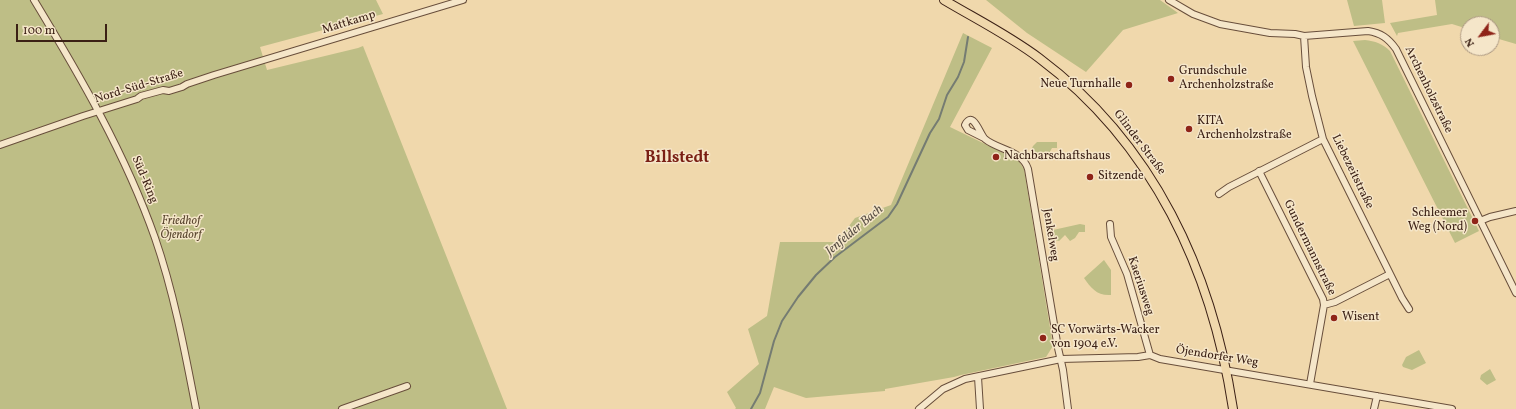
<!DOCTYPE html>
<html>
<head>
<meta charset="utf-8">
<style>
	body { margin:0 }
	#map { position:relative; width:1516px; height:409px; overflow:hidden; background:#f0d8ac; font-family:Vollkorn,serif }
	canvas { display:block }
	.north { position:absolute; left:1460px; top:16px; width:40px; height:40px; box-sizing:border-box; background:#f5e6c9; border:1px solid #ab9781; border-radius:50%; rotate:238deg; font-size:11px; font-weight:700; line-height:16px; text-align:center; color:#3b2015 }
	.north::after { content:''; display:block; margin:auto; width:14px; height:18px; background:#8f2418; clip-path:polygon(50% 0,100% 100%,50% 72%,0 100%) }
	.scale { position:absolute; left:16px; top:24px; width:91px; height:18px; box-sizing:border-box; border:2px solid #3b2015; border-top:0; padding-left:5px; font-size:12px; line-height:14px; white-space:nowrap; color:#3b2015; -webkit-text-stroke:3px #f5e6c9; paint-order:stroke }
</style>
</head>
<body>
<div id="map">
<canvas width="1516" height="409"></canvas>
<div class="north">N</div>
<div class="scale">100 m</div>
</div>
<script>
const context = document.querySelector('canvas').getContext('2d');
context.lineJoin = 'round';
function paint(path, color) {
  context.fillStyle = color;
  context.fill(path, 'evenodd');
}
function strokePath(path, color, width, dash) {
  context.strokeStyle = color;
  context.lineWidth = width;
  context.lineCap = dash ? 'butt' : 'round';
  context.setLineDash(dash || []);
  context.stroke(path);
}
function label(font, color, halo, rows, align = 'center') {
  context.font = font + ' Vollkorn,serif';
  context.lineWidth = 3;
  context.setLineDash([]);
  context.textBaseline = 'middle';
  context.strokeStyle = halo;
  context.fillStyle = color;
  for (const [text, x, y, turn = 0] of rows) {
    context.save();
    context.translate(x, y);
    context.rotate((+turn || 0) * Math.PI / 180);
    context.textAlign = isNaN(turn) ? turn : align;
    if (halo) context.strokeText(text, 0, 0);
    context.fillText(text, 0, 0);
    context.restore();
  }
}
const green = new Path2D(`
	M 0,0 L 376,0 L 383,14 L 260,47 L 267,70 L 358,48 L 363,46 L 507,409 L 0,409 Z
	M 986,0 L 1160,0 L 1178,13 L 1123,30 L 1086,72 L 1027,33 Z
	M 1347,0 L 1382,0 L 1385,23 L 1354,26 Z
	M 1435,0 L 1516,0 L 1516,44 L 1492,37 L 1492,24 L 1468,24 L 1468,29 L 1452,24 L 1398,33 L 1397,36 L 1390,23 L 1437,15 Z
	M 963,33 L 992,48 L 950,127 L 1018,160 L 1024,169 L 1053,346 L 1046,357 L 961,375 L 954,377 L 885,389 L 885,391 L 806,398 L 774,387 L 765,409 L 735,409 L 736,408 L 727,392 L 759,364 L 748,329 L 767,316 L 780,242 L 837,242 L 855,218 L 891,205 Z
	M 1365,40 C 1375,41 1383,44 1390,51 L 1479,231 L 1455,243 L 1353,41 Z
	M 1037,142 L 1057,142 L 1057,148 L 1052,148 L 1048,155 L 1041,153 L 1039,156 L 1032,157 L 1030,153 L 1033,146 Z
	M 1080,224 L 1085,225 L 1085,232 L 1079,232 L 1075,238 L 1070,241 L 1065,235 L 1059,241 L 1055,240 L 1052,234 L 1053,230 Z
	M 1104,260 L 1111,270 L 1111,295 C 1097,296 1091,288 1084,278 Z
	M 1419,350 L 1426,363 L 1412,370 L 1403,367 L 1402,365 L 1406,357 Z
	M 1490,369 L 1496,380 L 1487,385 L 1480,379 L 1481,375 Z`);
const stream = new Path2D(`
	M 751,409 L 760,393 L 774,341 L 782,321 L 798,297 L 816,275 L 835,257 L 888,217 L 897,204 L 930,133 L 939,119 L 947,95 L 958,77 L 964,62 L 968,37`);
const minor = new Path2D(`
	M 34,0 C 80,76 125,153 155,238 C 174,293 185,352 196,409
	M 1169,0 L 1193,14 L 1220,24 L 1270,33 L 1295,34 L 1304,36 L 1368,31 C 1381,33 1388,38 1396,49 L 1516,293
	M 1304,36 L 1306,67 L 1312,96 L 1323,139 L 1402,298 L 1409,309
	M 984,138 L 968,130 L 965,125 C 973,109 980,135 985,139 C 998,150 1022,150 1028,169 L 1058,348 L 1063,370 L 1068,409
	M 0,145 L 83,116 L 137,99 L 141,96 L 163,90 L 169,91 L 182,87 L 187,84 L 214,75 L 463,0
	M 1259,171 L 1323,299 L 1324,305 L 1310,384
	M 1219,194 L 1229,187 L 1323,139
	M 1480,221 L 1490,217 L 1516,211
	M 1110,224 L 1111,237 L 1127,274 L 1150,355
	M 1324,305 L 1335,302 L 1390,274
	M 978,377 L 980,409
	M 342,409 L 407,386
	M 919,409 L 943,389 L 965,379 L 1061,359 L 1138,357 L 1150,355 L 1160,359 L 1452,409
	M 1374,409 L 1377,396`);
const major = new Path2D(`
	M 944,0 C 976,19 1010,36 1039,58 C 1154,144 1212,271 1233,409`);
const markers = [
	[1171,79,4,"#8f2418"],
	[1129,85,4,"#8f2418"],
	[1189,129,4,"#8f2418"],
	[996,157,4,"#8f2418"],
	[1090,177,4,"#8f2418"],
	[1475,221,4,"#8f2418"],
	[1334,318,4,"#8f2418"],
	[1043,338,4,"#8f2418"]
];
const streetNames = [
	["Mattkamp",349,23,-17],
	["Nord-Süd-Straße",139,87,-17],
	["Archenholzstraße",1428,90,64],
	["Glinder Straße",1139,143,53],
	["Liebezeitstraße",1352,172,64],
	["Süd-Ring",144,180,67],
	["Jenkelweg",1050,235,81],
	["Gundermannstraße",1309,248,64],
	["Kaeriusweg",1140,286,72],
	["Öjendorfer Weg",1217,357,9]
];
const poiNames = [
	["Grundschule",1179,72],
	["Archenholzstraße",1179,86],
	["Neue Turnhalle",1121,85,"right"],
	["KITA",1197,122],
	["Archenholzstraße",1197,136],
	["Nachbarschaftshaus",1004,157],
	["Sitzende",1098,177],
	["Schleemer",1467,214,"right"],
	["Weg (Nord)",1467,228,"right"],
	["Wisent",1342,318],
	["SC Vorwärts-Wacker",1051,331],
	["von 1904 e.V.",1051,345]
];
const parkNames = [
	["Friedhof",181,222],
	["Öjendorf",181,236]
];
const waterNames = [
	["Jenfelder Bach",855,231,-40]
];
const districtNames = [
	["Billstedt",677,159]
];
paint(green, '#bebe86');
strokePath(stream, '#757c72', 2);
strokePath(minor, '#684e3b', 8);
strokePath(major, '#3b2015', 10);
strokePath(minor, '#f5e6c9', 6);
strokePath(major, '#f0d8ac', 8);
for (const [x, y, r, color] of markers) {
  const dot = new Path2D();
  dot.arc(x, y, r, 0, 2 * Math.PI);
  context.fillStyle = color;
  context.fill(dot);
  strokePath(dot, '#f5e6c9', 1.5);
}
label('12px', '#3b2015', '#f5e6c9', streetNames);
label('12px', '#3b2015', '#f5e6c9', poiNames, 'left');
label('italic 12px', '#5c4831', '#f5e6c9', parkNames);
label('italic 13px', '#584e44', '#f5e6c9', waterNames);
label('bold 16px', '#7a1f14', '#f5e6c9', districtNames);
</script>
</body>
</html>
